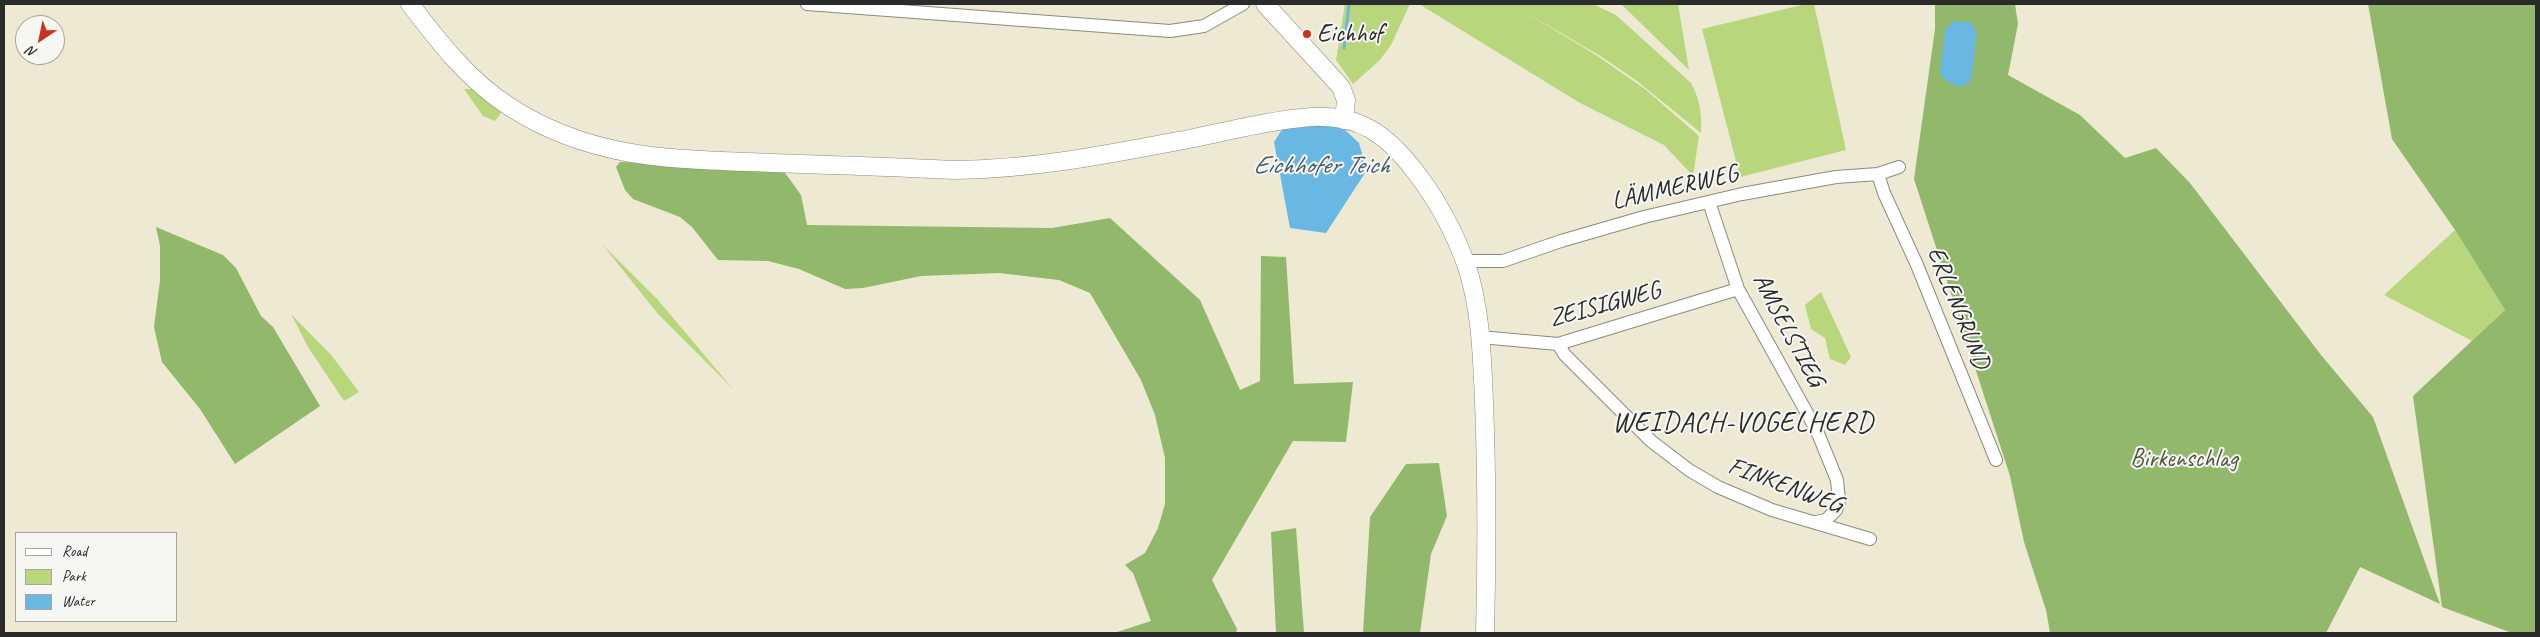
<!DOCTYPE html>
<html>
<head>
<meta charset="utf-8">
<style>
	body { margin:0 }
	#map { position:relative; width:2540px; height:637px; overflow:hidden; background:#eee9d2; font-family:Caveat,sans-serif }
	canvas { display:block }
	.frame { position:absolute; inset:0; border:5px solid #2b2b2b; pointer-events:none }
	.legend { position:absolute; left:15px; top:532px; width:162px; height:90px; box-sizing:border-box; background:#f6f6f2; border:1px solid #a5a5a2; margin:0; padding:6px 9px; list-style:none; font-size:15px; color:#2b2b2b }
	.legend li { display:flex; align-items:center; gap:10px; height:25px }
	.legend b { width:25px; border:1px solid #a5a5a2 }
	.north { position:absolute; left:15px; top:15px; width:50px; height:50px; box-sizing:border-box; background:#f6f6f2; border:1px solid #a5a5a2; border-radius:50%; rotate:214deg; font-size:14px; font-weight:700; line-height:20px; text-align:center; color:#2b2b2b }
	.north::after { content:''; display:block; margin:auto; width:18px; height:22px; background:#c8321e; clip-path:polygon(50% 0,100% 100%,50% 72%,0 100%) }
</style>
</head>
<body>
<div id="map">
<canvas width="2540" height="637"></canvas>
<div class="frame"></div>
<ul class="legend">
<li><b style="height:6px;background:#fff"></b>Road</li>
<li><b style="height:14px;background:#b8d77d"></b>Park</li>
<li><b style="height:14px;background:#69b8e3"></b>Water</li>
</ul>
<div class="north">N</div>
</div>
<script>
const context = document.querySelector('canvas').getContext('2d');
context.lineJoin = 'round';
function paint(path, color) {
  context.fillStyle = color;
  context.fill(path, 'evenodd');
}
function strokePath(path, color, width, dash) {
  context.strokeStyle = color;
  context.lineWidth = width;
  context.lineCap = dash ? 'butt' : 'round';
  context.setLineDash(dash || []);
  context.stroke(path);
}
function label(font, color, halo, rows, align = 'center') {
  context.font = font + ' Caveat,sans-serif';
  context.lineWidth = 4;
  context.setLineDash([]);
  context.textBaseline = 'middle';
  context.strokeStyle = halo;
  context.fillStyle = color;
  for (const [text, x, y, turn = 0] of rows) {
    context.save();
    context.translate(x, y);
    context.rotate((+turn || 0) * Math.PI / 180);
    context.textAlign = isNaN(turn) ? turn : align;
    if (halo) context.strokeText(text, 0, 0);
    context.fillText(text, 0, 0);
    context.restore();
  }
}
const green = new Path2D(`
	M 1345,4 L 1410,4 L 1391,45 L 1380,60 L 1353,84 L 1336,60 Z
	M 1419,4 L 1593,4 L 1616,15 L 1691,83 C 1700,100 1702,114 1701,133 L 1637,81 L 1602,57 L 1520,9 L 1596,55 L 1645,89 L 1699,136 L 1693,176 L 1664,145 L 1580,103 Z
	M 1623,4 L 1678,4 L 1689,70 L 1622,5 Z
	M 1806,4 L 1814,4 L 1846,150 L 1740,177 L 1702,29 Z
	M 464,89 L 475,89 L 503,110 L 495,121 L 483,116 Z
	M 2455,230 L 2505,310 L 2472,341 L 2384,295 Z
	M 602,244 L 658,300 L 733,389 L 658,314 Z
	M 1821,292 L 1851,357 L 1845,365 L 1830,359 L 1825,338 L 1811,329 L 1805,305 Z
	M 291,314 L 332,356 L 359,392 L 344,401 L 308,347 Z`);
const forest = new Path2D(`
	M 1935,4 L 2015,4 L 2018,24 L 2008,75 L 2080,115 L 2125,158 L 2156,148 L 2190,183 L 2321,355 L 2373,417 L 2440,604 L 2360,567 L 2326,633 L 2050,633 L 2046,610 L 2024,542 L 2010,476 L 1914,179 L 1935,29 Z
	M 2368,4 L 2536,4 L 2536,633 L 2512,633 L 2442,607 L 2413,396 L 2505,310 L 2455,230 L 2392,139 Z
	M 620,162 L 783,170 L 801,195 L 807,225 L 1052,228 L 1110,218 L 1200,300 L 1240,390 L 1260,381 L 1261,256 L 1286,257 L 1294,384 L 1353,382 L 1346,442 L 1293,441 L 1212,580 L 1237,629 L 1236,633 L 1114,633 L 1151,621 L 1133,573 L 1125,565 L 1145,553 L 1158,528 L 1165,504 L 1165,458 L 1155,415 L 1141,380 L 1090,293 L 1059,280 L 999,273 L 921,276 L 863,288 L 845,289 L 799,269 L 768,261 L 718,260 L 692,227 L 680,217 L 633,199 L 625,190 L 616,167 Z
	M 156,227 L 223,255 L 236,268 L 261,316 L 273,327 L 320,406 L 235,464 L 200,409 L 162,362 L 154,327 L 160,280 L 160,246 Z
	M 1439,463 L 1447,516 L 1431,554 L 1420,633 L 1363,633 L 1370,517 L 1406,464 Z
	M 1296,528 L 1304,633 L 1276,633 L 1271,532 Z`);
const water = new Path2D(`
	M 1954,21 L 1971,23 L 1975,28 L 1976,35 L 1972,76 L 1968,84 L 1960,87 L 1945,80 L 1940,73 L 1945,29 Z
	M 1303,125 L 1342,127 L 1359,143 L 1367,170 L 1326,233 L 1290,228 L 1274,142 L 1283,128 Z`);
const stream = new Path2D(`
	M 1344,48 L 1349,4`);
const street = new Path2D(`
	M 807,4 L 1170,31 L 1204,26 L 1243,4
	M 1878,174 L 1884,193 L 1917,265 L 1996,460
	M 1709,202 L 1738,289 L 1817,431 L 1837,480 L 1839,501 L 1836,510 L 1826,520 L 1816,522
	M 1464,261 L 1503,261 L 1561,241 L 1644,217 L 1742,194 L 1836,177 L 1878,174 L 1899,167
	M 1480,337 L 1558,344 L 1738,289
	M 1558,344 L 1565,355 L 1651,441 L 1689,470 L 1718,487 L 1772,510 L 1870,539`);
const secondary = new Path2D(`
	M 410,4 C 439,42 469,81 510,107 C 594,161 676,159 772,163 C 833,165 894,167 954,170 C 1035,169 1110,154 1189,139 C 1229,131 1271,120 1312,117 C 1360,115 1386,134 1414,170 C 1436,198 1455,233 1467,267 C 1481,310 1482,357 1484,401 C 1487,479 1487,556 1485,633
	M 1265,4 L 1341,87 L 1346,100 L 1344,120`);
const markers = [
	[1307,34,5,"#c8321e"]
];
const poiNames = [
	["Eichhof",1317,34]
];
const streetNames = [
	["LÄMMERWEG",1675,188,-13],
	["ZEISIGWEG",1605,305,-15],
	["ERLENGRUND",1958,308,68],
	["AMSELSTIEG",1788,330,62],
	["FINKENWEG",1785,486,20]
];
const parkNames = [
	["Birkenschlag",2184,459]
];
const waterNames = [
	["Eichhofer Teich",1321,166]
];
const quarterNames = [
	["WEIDACH-VOGELHERD",1743,424]
];
paint(green, '#b8d77d');
paint(forest, '#92b86c');
paint(water, '#69b8e3');
strokePath(stream, '#69b8e3', 3);
strokePath(street, '#8c8a7e', 14);
strokePath(secondary, '#8c8a7e', 19);
strokePath(street, '#fff', 12);
strokePath(secondary, '#fff', 18);
for (const [x, y, r, color] of markers) {
  const dot = new Path2D();
  dot.arc(x, y, r, 0, 2 * Math.PI);
  context.fillStyle = color;
  context.fill(dot);
  strokePath(dot, '#f6f6f2', 2);
}
label('25px', '#2b2b2b', '#f6f6f2', poiNames, 'left');
label('25px', '#2b2b2b', '#f6f6f2', streetNames);
label('25px', '#4e5640', '#f6f6f2', parkNames);
label('italic 26px', '#415c6b', '#f6f6f2', waterNames);
context.letterSpacing = '1px';
label('28px', '#2b2b2b', '#f6f6f2', quarterNames);
context.letterSpacing = '0px';
</script>
</body>
</html>
